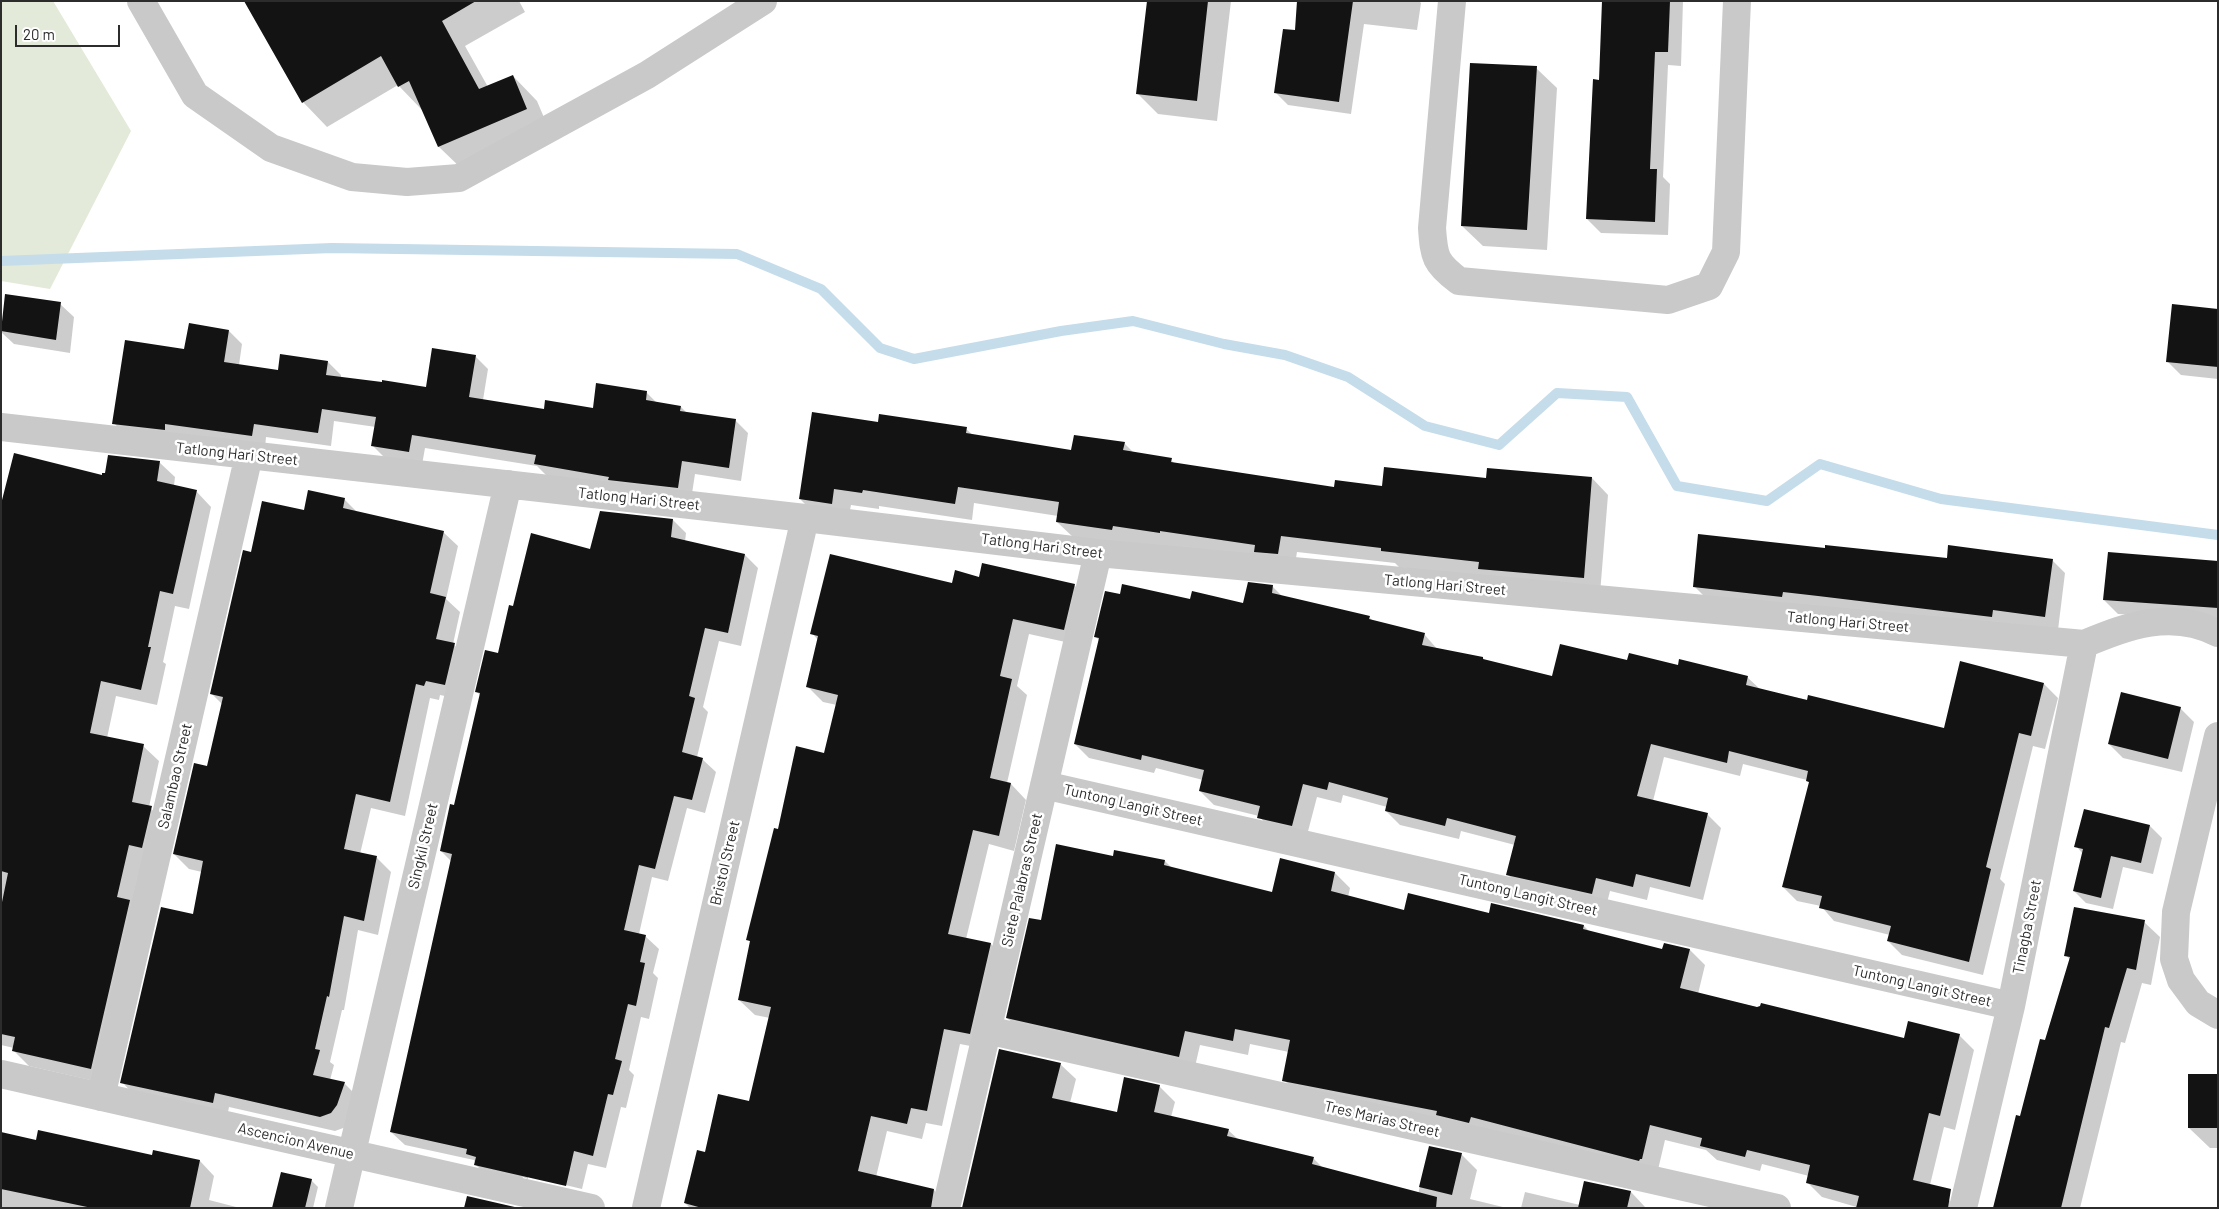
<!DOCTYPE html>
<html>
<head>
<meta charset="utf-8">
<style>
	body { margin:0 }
	#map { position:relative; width:2219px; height:1209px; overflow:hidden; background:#fff; font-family:Barlow,sans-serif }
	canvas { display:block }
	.frame { position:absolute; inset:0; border:2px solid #2c2c2c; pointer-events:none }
	.scale { position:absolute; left:15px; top:25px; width:105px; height:22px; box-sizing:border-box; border:2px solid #2c2c2c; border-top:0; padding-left:6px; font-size:15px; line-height:18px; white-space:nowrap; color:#2c2c2c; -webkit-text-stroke:4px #fff; paint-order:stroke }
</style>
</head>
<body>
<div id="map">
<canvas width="2219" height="1209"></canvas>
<div class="frame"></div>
<div class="scale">20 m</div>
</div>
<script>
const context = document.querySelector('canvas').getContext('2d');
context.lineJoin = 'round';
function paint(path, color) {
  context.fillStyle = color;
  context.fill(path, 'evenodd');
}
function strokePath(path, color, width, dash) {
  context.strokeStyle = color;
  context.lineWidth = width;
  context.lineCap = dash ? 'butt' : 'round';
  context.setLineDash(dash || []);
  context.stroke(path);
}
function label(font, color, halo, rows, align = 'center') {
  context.font = font + ' Barlow,sans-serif';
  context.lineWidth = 5;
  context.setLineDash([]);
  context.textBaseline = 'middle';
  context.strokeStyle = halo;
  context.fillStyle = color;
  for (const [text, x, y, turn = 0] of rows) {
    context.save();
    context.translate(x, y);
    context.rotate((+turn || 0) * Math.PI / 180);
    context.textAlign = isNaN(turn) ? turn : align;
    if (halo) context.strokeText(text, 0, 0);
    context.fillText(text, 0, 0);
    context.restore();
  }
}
const green = new Path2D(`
	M 1,1 L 53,1 L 131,131 L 50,289 L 1,281 Z`);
const shadow = new Path2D(`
	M 245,1 L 519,1 L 525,12 L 465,46 L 488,87 L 513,76 L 537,101 L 551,134 L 464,171 L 439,147 L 423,111 L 398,85 L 327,127 L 303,102 Z
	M 1149,1 L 1231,1 L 1217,121 L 1158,114 L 1138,94 Z
	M 1298,1 L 1419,1 L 1421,3 L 1417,30 L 1364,24 L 1351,114 L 1288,105 L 1276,93 L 1296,32 Z
	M 1604,1 L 1683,1 L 1681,66 L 1668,65 L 1663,177 L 1670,184 L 1668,235 L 1601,233 L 1587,219 L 1600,81 Z
	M 1536,68 L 1557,88 L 1547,250 L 1483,246 L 1462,226 Z
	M 6,295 L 60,304 L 74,317 L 70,353 L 14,344 L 1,332 Z
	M 2218,310 L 2218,379 L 2181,375 L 2167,361 Z
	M 229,331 L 242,344 L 239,365 L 279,371 L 328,362 L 341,375 L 341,378 L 427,388 L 475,356 L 488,369 L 483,400 L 545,411 L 594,409 L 646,392 L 657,403 L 681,407 L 687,413 L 735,420 L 748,433 L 741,481 L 695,474 L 691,500 L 548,477 L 537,466 L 425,448 L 422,465 L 386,459 L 373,446 L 376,427 L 334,421 L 331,446 L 266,437 L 265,448 L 127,437 L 114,423 L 186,350 Z
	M 879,424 L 966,429 L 974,436 L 1073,451 L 1124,443 L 1134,453 L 1171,460 L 1175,464 L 1335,488 L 1383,488 L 1487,479 L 1592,478 L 1608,495 L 1600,594 L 1399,567 L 1395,563 L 1297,552 L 1294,570 L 1074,538 L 1057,522 L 1058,516 L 974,503 L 972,520 L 879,506 L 879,509 L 851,505 L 848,520 L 817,516 L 800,499 Z
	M 159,462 L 175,477 L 174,486 L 196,491 L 211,507 L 189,609 L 175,606 L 163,662 L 166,664 L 157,705 L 116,696 L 107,738 L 143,746 L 159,761 L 149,807 L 167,823 L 107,1084 L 29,1066 L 13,1050 L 14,1048 L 1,1045 L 1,510 L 103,477 Z
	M 344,499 L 358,513 L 443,532 L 458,546 L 446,599 L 460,612 L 453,644 L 469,659 L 459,699 L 440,695 L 439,700 L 430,698 L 405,816 L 371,808 L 360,854 L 377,858 L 391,872 L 378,935 L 358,930 L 344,1010 L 342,1010 L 330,1062 L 334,1065 L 330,1080 L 344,1083 L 359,1098 L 346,1127 L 335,1131 L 229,1107 L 227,1117 L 136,1097 L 122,1082 L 194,915 L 202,872 L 189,869 L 174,854 L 208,767 L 222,704 L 211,693 L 252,553 L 304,511 Z
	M 673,520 L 686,533 L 685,542 L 745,555 L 758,568 L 741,646 L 719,641 L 703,707 L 708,712 L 697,757 L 702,759 L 716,772 L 705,813 L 687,808 L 668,881 L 652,877 L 639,934 L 645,936 L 659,949 L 653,973 L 658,978 L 649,1019 L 641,1017 L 629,1070 L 634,1075 L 626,1108 L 621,1107 L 606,1168 L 588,1164 L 582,1189 L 528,1176 L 528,1179 L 523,1177 L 521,1186 L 489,1178 L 476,1165 L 474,1160 L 405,1145 L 391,1132 L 451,861 L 441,851 L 455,806 L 481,696 L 477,692 L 499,654 L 513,607 L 591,550 Z
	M 1948,559 L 2052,560 L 2065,573 L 2058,630 L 2006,623 L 2005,629 L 1707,599 L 1694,586 Z
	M 2218,562 L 2218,620 L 2118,614 L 2104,600 Z
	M 980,578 L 1074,585 L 1090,601 L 1079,645 L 1029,634 L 1017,686 L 1027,695 L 1007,783 L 1011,784 L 1026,800 L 1014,851 L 989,844 L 966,939 L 991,944 L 1006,960 L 986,1049 L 960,1044 L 942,1126 L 926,1123 L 922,1139 L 887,1131 L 876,1177 L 934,1190 L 949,1206 L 949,1208 L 690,1208 L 685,1203 L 706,1153 L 750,1103 L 770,1018 L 755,1015 L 739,1000 L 751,943 L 748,939 L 779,831 L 825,754 L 837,705 L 823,702 L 807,686 L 818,640 L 812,633 L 953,584 Z
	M 1272,586 L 1284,598 L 1369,617 L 1373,621 L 1424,634 L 1438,650 L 1483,658 L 1486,662 L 1552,678 L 1628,662 L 1679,666 L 1747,677 L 1761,690 L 1945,729 L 2044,684 L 2058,698 L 2045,749 L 2033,746 L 2000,879 L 2005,884 L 1983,975 L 1902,955 L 1888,941 L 1890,935 L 1834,921 L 1821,906 L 1797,901 L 1783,887 L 1810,783 L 1807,780 L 1743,764 L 1740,776 L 1664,757 L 1653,801 L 1707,814 L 1721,828 L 1703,900 L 1650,887 L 1647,900 L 1610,891 L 1606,907 L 1521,888 L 1507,874 L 1515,845 L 1461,831 L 1459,839 L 1400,825 L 1386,811 L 1387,807 L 1343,795 L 1341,803 L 1317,797 L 1306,839 L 1272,831 L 1259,816 L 1214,805 L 1200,791 L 1203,780 L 1156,768 L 1154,773 L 1089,758 L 1075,744 L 1100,641 L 1096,637 L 1121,596 L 1244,604 Z
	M 2180,708 L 2194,722 L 2182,772 L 2123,758 L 2109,744 Z
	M 2085,810 L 2150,826 L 2162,838 L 2153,874 L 2123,867 L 2113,909 L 2086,903 L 2074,891 L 2083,854 L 2076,846 Z
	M 1114,857 L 1165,861 L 1172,868 L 1273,894 L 1335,873 L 1350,888 L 1348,897 L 1405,911 L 1490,915 L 1584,926 L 1590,932 L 1663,951 L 1690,950 L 1705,965 L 1698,994 L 1905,1040 L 1959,1035 L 1974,1050 L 1955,1130 L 1944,1127 L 1930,1185 L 1935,1187 L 1951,1202 L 1949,1208 L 1860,1208 L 1822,1197 L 1807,1182 L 1809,1176 L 1762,1164 L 1760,1171 L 1717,1160 L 1706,1150 L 1665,1140 L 1657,1174 L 1299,1095 L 1284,1080 L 1289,1052 L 1250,1044 L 1248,1055 L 1200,1045 L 1194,1071 L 1023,1033 L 1007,1018 L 1042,921 Z
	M 2144,922 L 2160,937 L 2151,985 L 2142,983 L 2125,1043 L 2121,1042 L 2080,1208 L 1993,1208 L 2070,960 L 2066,955 Z
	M 1060,1064 L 1076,1079 L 1070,1103 L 1118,1113 L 1159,1086 L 1175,1102 L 1171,1117 L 1228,1130 L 1239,1140 L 1314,1159 L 1324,1169 L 1418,1194 L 1430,1147 L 1461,1154 L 1477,1170 L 1470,1199 L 1507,1208 L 963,1208 Z
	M 2218,1075 L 2218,1148 L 2210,1148 L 2189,1128 Z
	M 1,1133 L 37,1141 L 153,1156 L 154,1151 L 200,1161 L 214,1176 L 209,1200 L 240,1208 L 1,1208 Z
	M 311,1180 L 318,1187 L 313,1208 L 278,1208 Z
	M 1585,1182 L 1631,1192 L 1646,1208 L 1521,1208 L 1525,1192 L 1580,1205 Z`);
const stream = new Path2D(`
	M 1,261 L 332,248 L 737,254 L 821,289 L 880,348 L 914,359 L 1061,331 L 1133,321 L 1224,344 L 1285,355 L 1348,377 L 1425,426 L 1499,445 L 1557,393 L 1627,397 L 1677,486 L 1767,501 L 1820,464 L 1941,499 L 2218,535`);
const building = new Path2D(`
	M 244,1 L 476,1 L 442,21 L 479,89 L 513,75 L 527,109 L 438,147 L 409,81 L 398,87 L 381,56 L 302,103 Z
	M 1147,1 L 1208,1 L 1197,101 L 1136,94 Z
	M 1297,1 L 1353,1 L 1339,102 L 1274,93 L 1283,29 L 1295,30 Z
	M 1602,1 L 1670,1 L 1668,52 L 1655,52 L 1650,169 L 1657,169 L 1655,222 L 1586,219 L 1593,79 L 1599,80 Z
	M 1470,63 L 1537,66 L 1527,230 L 1461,226 Z
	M 5,294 L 61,302 L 56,340 L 1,331 Z
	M 2172,304 L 2218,309 L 2218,367 L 2166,362 Z
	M 189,323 L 229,330 L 224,362 L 278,370 L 280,354 L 328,361 L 326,375 L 382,382 L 382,380 L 426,387 L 432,348 L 476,355 L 469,397 L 544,409 L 545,400 L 593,408 L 596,383 L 647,391 L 646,400 L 681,406 L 680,411 L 736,419 L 729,468 L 682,461 L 678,488 L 608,480 L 609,477 L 534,464 L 536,455 L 412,435 L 409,452 L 371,446 L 376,417 L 322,409 L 318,433 L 254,424 L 252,436 L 165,424 L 165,430 L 112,424 L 125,340 L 184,349 Z
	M 812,412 L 878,422 L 879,414 L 967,427 L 966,433 L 1071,450 L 1074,435 L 1125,442 L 1123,450 L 1172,458 L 1171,462 L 1334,487 L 1335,480 L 1382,486 L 1384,467 L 1486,478 L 1487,468 L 1592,477 L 1584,578 L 1478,569 L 1479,562 L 1381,551 L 1381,548 L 1281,536 L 1278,554 L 1254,552 L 1255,545 L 1160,531 L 1160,533 L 1113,526 L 1112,530 L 1056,522 L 1059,502 L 958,487 L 955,504 L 863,490 L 862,493 L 834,489 L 832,504 L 799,499 Z
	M 14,453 L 102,475 L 102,473 L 105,473 L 108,455 L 160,461 L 157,481 L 197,490 L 173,594 L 160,591 L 148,647 L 151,647 L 141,690 L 101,681 L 90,733 L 144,744 L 132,802 L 152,806 L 142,848 L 129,845 L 117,897 L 130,900 L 91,1069 L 12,1051 L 15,1037 L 1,1034 L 1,907 L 8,873 L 1,871 L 1,504 Z
	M 308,490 L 345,498 L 343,508 L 444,531 L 430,593 L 446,597 L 436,639 L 455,643 L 445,685 L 426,681 L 424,686 L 416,684 L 390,802 L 356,794 L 344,849 L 377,856 L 364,921 L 344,916 L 329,997 L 327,996 L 315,1049 L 320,1050 L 313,1075 L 345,1082 L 337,1105 L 331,1113 L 320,1117 L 215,1093 L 213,1103 L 120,1083 L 161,907 L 193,914 L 203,861 L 173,854 L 194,763 L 207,766 L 223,697 L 210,694 L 243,550 L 251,552 L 262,501 L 304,510 Z
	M 600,511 L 673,519 L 671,537 L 745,554 L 728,633 L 705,628 L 689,696 L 695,698 L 682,752 L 703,758 L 692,800 L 674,796 L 655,869 L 639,865 L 624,930 L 646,935 L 640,962 L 645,963 L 636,1006 L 628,1004 L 615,1059 L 622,1061 L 613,1095 L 608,1094 L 593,1156 L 574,1151 L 566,1186 L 474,1165 L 476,1157 L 466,1154 L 467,1149 L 390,1132 L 452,854 L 440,851 L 450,804 L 454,805 L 480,693 L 475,692 L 485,650 L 498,653 L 509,605 L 513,606 L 531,533 L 590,549 Z
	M 1698,534 L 1825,548 L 1825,545 L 1947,558 L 1948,545 L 2053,559 L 2045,617 L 1993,610 L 1992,617 L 1818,596 L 1783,592 L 1782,597 L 1693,587 Z
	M 2108,552 L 2218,561 L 2218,608 L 2103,600 Z
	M 830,554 L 952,583 L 955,570 L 979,577 L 982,563 L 1075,584 L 1064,630 L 1013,619 L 1000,676 L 1012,679 L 990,778 L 1011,783 L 999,836 L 973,830 L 948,934 L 991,943 L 970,1034 L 944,1029 L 927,1111 L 911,1108 L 907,1124 L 871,1116 L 858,1171 L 934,1189 L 931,1208 L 702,1208 L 684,1203 L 697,1150 L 705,1152 L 718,1094 L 749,1101 L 771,1007 L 738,1000 L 750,941 L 746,940 L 774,828 L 778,829 L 796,746 L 824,753 L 838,695 L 806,687 L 818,636 L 810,634 Z
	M 1248,582 L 1273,585 L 1272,593 L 1370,616 L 1369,619 L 1425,633 L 1422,645 L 1483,657 L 1483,659 L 1552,676 L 1560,644 L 1627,660 L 1629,653 L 1678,665 L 1679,659 L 1748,676 L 1746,685 L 1807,700 L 1808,695 L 1944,728 L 1960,661 L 2044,683 L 2031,736 L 2019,733 L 1986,867 L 1991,869 L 1969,962 L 1887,941 L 1891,926 L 1819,908 L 1822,896 L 1782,887 L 1809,782 L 1806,781 L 1808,771 L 1729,751 L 1727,763 L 1651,744 L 1637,796 L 1708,813 L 1690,887 L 1636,874 L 1633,887 L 1596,878 L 1592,894 L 1506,875 L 1516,836 L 1447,818 L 1445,826 L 1385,811 L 1388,798 L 1329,782 L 1327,790 L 1303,784 L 1292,826 L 1257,818 L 1260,806 L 1199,791 L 1204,770 L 1142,755 L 1141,760 L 1074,744 L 1099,638 L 1094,637 L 1105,591 L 1120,594 L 1122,584 L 1190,599 L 1192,591 L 1243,603 Z
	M 2121,692 L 2181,707 L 2168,759 L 2108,744 Z
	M 2084,809 L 2150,825 L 2141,863 L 2111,856 L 2101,898 L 2073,891 L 2083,849 L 2074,847 Z
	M 1056,844 L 1113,856 L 1114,850 L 1165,860 L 1164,865 L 1272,892 L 1280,858 L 1335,872 L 1331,891 L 1404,910 L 1408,893 L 1489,913 L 1491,903 L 1584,925 L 1583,929 L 1662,949 L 1664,943 L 1690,949 L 1680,988 L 1757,1007 L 1760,1006 L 1761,1003 L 1904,1038 L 1908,1021 L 1960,1034 L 1940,1116 L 1929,1113 L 1913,1180 L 1951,1189 L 1948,1208 L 1856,1208 L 1859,1196 L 1806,1183 L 1810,1165 L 1747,1150 L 1745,1157 L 1700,1146 L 1702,1138 L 1650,1125 L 1642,1159 L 1640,1159 L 1639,1161 L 1471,1117 L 1469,1123 L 1436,1115 L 1437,1111 L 1282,1081 L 1290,1040 L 1235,1029 L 1233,1041 L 1185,1031 L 1179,1057 L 1006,1018 L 1029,918 L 1041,920 Z
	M 2074,907 L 2145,920 L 2136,970 L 2127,968 L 2109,1028 L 2105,1027 L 2061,1208 L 1993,1208 L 2016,1115 L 2020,1116 L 2040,1039 L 2045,1040 L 2070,957 L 2064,956 Z
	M 999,1049 L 1061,1063 L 1052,1098 L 1117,1112 L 1124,1077 L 1160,1085 L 1154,1112 L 1229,1129 L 1227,1136 L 1314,1157 L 1312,1164 L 1437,1197 L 1436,1208 L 962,1208 Z
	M 2188,1074 L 2218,1074 L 2218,1128 L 2188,1128 Z
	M 38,1130 L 152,1155 L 153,1150 L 200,1160 L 190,1208 L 92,1208 L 1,1189 L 1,1132 L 36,1140 Z
	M 1429,1146 L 1462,1153 L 1452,1195 L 1419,1187 Z
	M 281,1172 L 312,1179 L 305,1208 L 272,1208 Z
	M 1584,1181 L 1631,1191 L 1627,1208 L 1578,1208 Z
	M 467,1196 L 519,1208 L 464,1208 Z`);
const minor = new Path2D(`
	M 141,1 L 195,95 L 271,148 L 352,177 L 407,182 L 459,178 L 647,75 L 763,1
	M 1452,1 L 1432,228 C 1434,257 1435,263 1459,281 L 1668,300 L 1709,286 L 1726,252 L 1737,1
	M 1,427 L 805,518 L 1098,553 L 2084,644 C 2128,626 2171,609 2218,633
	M 2218,736 L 2176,912 L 2174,959 L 2181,980 L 2198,1003 L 2218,1015
	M 1044,785 L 2011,1006
	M 987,1030 L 1777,1208
	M 1,1074 L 591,1208
	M 101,1097 L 249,455
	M 339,1208 L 508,484
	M 646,1208 L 805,518
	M 946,1208 L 1098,553
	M 1963,1208 L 2011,1006 L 2084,644`);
const streetNames = [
	["Tatlong Hari Street",237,454,6],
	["Tatlong Hari Street",639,499,6],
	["Tatlong Hari Street",1042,546,7],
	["Tatlong Hari Street",1445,585,5],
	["Tatlong Hari Street",1848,622,5],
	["Salambao Street",175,776,-77],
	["Tuntong Langit Street",1133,805,13],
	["Singkil Street",423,846,-77],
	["Bristol Street",725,863,-77],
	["Siete Palabras Street",1022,880,-77],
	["Tuntong Langit Street",1528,895,13],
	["Tinagba Street",2027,927,-79],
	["Tuntong Langit Street",1922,986,13],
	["Tres Marias Street",1382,1119,13],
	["Ascencion Avenue",296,1141,13]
];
paint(green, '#e3ead9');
paint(shadow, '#0003');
strokePath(stream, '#c5dcea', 10);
paint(building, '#131313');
strokePath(minor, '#c9c9c9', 28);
label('15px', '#2c2c2c', '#fff', streetNames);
</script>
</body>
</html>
